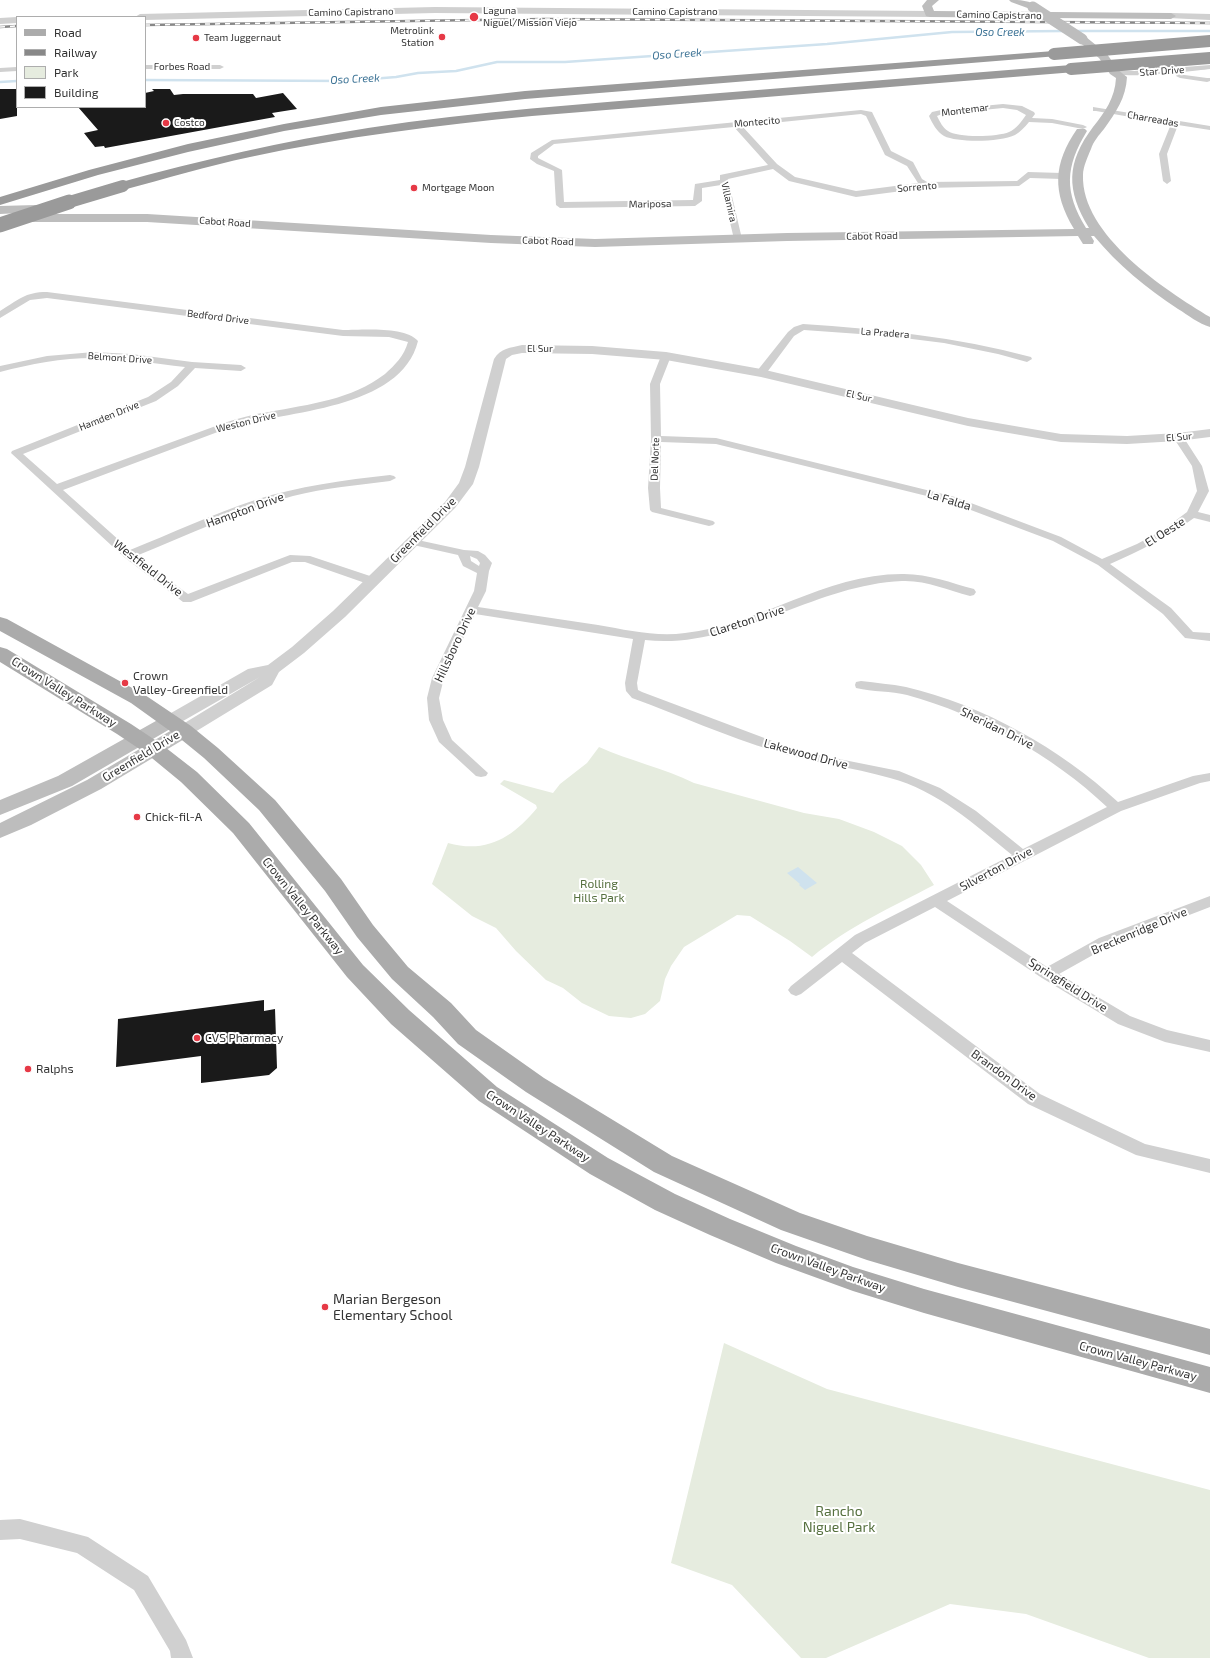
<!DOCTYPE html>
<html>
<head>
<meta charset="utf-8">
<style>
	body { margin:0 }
	#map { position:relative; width:1210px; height:1658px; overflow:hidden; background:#fff; font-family:"Exo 2",sans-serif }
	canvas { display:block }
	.legend { position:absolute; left:16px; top:16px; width:130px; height:92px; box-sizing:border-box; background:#fff; border:1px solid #adadad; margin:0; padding:5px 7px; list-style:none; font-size:12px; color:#333 }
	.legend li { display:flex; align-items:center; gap:8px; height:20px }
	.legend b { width:20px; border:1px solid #adadad }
</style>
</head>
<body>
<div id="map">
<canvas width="1210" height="1658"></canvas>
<ul class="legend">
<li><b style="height:5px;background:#ababab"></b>Road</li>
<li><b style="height:5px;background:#888"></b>Railway</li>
<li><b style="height:11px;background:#e6ecdf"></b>Park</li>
<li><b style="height:11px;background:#1a1a1a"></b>Building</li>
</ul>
</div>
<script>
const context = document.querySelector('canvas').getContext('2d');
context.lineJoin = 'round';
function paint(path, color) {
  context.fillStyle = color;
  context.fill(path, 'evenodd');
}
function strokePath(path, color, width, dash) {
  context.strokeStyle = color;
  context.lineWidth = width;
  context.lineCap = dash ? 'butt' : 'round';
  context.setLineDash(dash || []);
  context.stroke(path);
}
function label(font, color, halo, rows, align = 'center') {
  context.font = font + ' "Exo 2",sans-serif';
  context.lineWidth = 4;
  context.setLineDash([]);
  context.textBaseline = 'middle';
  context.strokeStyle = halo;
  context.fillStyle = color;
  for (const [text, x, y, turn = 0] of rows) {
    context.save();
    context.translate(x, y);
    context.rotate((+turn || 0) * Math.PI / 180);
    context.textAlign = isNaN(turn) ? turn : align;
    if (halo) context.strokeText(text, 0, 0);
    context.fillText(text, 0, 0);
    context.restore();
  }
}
const green = new Path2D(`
	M 599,747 C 630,761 664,768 694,783 L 804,813 L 839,819 L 874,832 L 902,846 L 921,865 L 934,885 C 892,907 849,926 812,957 L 790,941 L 750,916 L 737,915 L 684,947 L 671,966 L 665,979 L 660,1001 L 645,1014 L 631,1018 L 609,1016 L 582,1003 L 563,988 L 546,980 L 516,951 L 496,928 L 472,916 L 432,884 L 448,843 C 487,854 513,837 537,808 L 536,805 L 500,784 L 504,780 L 553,793 L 560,784 L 587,763 Z
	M 724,1343 L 827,1389 L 1210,1490 L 1210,1658 L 1149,1658 L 1026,1614 L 950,1604 L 826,1658 L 801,1658 L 732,1585 L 671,1563 Z`);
const water = new Path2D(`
	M 798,867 L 817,883 L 805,890 L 799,885 L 800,884 L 787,873 Z`);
const stream = new Path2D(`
	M 1074,31 L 1210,31
	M 145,80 L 346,81 L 396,77 L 418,73 L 456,71 L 497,62 L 565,62 L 827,44 L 952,32 L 1064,31
	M 0,82 L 17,81`);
const building = new Path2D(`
	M 0,89 L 17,89 L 17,116 L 0,119 Z
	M 152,89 L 170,89 L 174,95 L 183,94 L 253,94 L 256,98 L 283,93 L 297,109 L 272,113 L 275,117 L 105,148 L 104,146 L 95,147 L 84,133 L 98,130 L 78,107 L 145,107 L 145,93 L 154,91 Z
	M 264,1000 L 264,1011 L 275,1009 L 277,1068 L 269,1075 L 201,1083 L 201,1056 L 116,1067 L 118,1019 Z`);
const minor = new Path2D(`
	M 145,65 L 220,65 L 224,67 L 220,69 L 145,69 Z
	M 1210,65 L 1210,69 C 1194,71 1120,80 1110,72 L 1114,70 L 1134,71 Z
	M 17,67 L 17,71 L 0,72 L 0,68 Z
	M 1177,74 L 1207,78 L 1210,78 L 1210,81 L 1207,82 L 1180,78 L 1176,76 Z
	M 1003,104 L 1022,106 L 1034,112 L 1035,114 L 1032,118 L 1052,119 L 1083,125 L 1087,127 L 1083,129 L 1052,123 L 1029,122 C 1025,127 1020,132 1015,135 C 1001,142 958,143 944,136 C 937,132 932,123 929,116 L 932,112 L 941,110 ZM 1003,108 L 1017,110 L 1026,115 C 1022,121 1016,129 1009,132 C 998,137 957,138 948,131 C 943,128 940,122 937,116 L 942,114 Z
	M 1093,107 L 1210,126 L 1210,130 L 1178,125 L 1167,154 L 1171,181 L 1167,184 L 1163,181 L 1159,154 L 1171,124 L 1096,111 L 1093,111 Z
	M 861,110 L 872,112 L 891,151 L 913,162 L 922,179 L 927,182 L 1017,181 L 1028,172 L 1062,173 L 1066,176 L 1062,179 L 1030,178 L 1019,186 L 925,188 L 856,197 L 789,181 L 773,169 L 728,179 L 742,239 L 738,242 L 734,239 L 721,185 L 702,188 L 702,201 L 695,206 L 560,208 L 556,205 L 554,171 L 537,164 L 530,159 L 531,153 L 552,140 ZM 861,114 L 866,116 L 885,155 L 907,166 L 918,183 L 856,191 L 795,177 L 777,164 L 742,126 ZM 734,127 L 768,165 L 720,175 L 720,180 L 695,184 L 693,200 L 564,202 L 562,170 L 538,158 L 538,156 L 554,144 Z
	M 47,292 L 343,330 C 362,330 405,326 418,341 C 401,410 286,411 231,427 L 63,490 L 130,550 C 170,534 213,514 255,500 C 299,486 344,480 390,475 L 394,476 L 396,478 L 390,481 C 358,485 325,488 293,496 C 240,510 188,535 136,556 L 188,594 L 290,555 L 310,556 L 376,578 L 378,581 L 376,584 L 368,584 L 305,562 L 292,562 L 191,602 L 183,602 L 124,557 L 11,453 L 12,451 L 148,397 L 171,382 L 185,367 C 155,364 124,358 94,358 C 61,358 31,364 0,372 L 0,366 L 47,356 L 94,352 L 131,354 L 192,362 L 241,365 L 246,368 L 241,371 L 195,368 L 178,386 L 156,401 L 23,454 L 57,484 L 224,423 C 239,418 254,414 269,412 C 310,404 351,400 385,374 C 395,365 404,356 408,342 L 389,337 L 343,336 L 47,298 L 30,300 L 0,318 L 0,311 C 18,300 25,292 47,292 Z
	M 803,324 C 880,329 956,337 1031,357 L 1032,359 L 1027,362 L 998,354 L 944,343 L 888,336 L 804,330 L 794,336 L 765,375 L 757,375 L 756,373 L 757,371 L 788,332 L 794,327 Z
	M 666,353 L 671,356 L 660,384 L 661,436 L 716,438 L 955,497 L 1061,537 L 1102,559 L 1137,544 L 1163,530 L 1187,512 L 1197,491 L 1192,466 L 1173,437 L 1178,434 L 1182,435 L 1202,466 L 1209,491 L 1198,512 L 1210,515 L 1210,522 L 1194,518 C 1167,537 1140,551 1110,564 L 1171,608 L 1193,632 L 1210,633 L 1210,641 L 1185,638 L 1163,614 L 1098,565 L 1053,541 L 947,501 L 716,444 L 661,442 L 660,488 L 661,508 L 713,521 L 715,523 L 713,525 L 709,526 L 652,512 L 650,510 L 648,488 L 651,439 L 650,384 L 661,356 Z
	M 413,539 L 464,550 L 478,551 L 485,555 L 492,563 L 489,571 L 486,591 L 478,607 C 518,613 558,619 598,625 C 627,630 656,637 685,633 C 760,625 826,573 904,574 C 929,574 951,583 974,589 L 976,592 L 974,595 L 970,596 C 947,590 926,580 902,581 C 812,585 736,650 645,640 L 637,683 L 638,690 L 642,692 L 783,745 L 814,754 L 899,771 L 940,788 L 976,811 L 1023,849 L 1107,807 C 1052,755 980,715 907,695 C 891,691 873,692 856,688 L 855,685 L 856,682 L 861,681 C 876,683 891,684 906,687 C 983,705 1061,749 1118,802 L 1193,776 L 1210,773 L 1210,781 L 1200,783 L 1121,811 L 947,901 L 1047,967 L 1099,938 L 1210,896 L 1210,907 L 1109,946 L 1059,974 L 1130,1016 L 1167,1030 L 1210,1040 L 1210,1052 L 1165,1042 L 1118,1024 L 1042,978 L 935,907 L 865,943 L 852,953 L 1040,1094 L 1145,1144 L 1210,1159 L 1210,1173 L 1136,1155 L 1028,1104 L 842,962 L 801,994 L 796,996 L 791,994 L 788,990 L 791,986 L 855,935 L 1012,855 C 975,825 937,790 890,778 C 852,767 812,763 775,751 C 727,737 679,715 632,698 L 626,691 L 625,683 L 633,639 L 475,614 L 444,678 L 439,698 L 443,720 L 452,740 L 488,773 L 486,776 L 481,777 L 476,776 L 439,742 L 429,720 L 427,698 L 432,678 L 474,591 L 477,573 L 463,566 L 458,555 L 409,544 L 407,542 L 409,540 ZM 470,556 L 477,559 L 480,563 L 479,566 L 471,561 Z
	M 20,1519 L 88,1537 L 148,1576 L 186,1640 L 193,1658 L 171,1658 L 170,1651 L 134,1590 L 77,1553 L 20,1539 L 0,1540 L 0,1520 Z`);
const tertiary = new Path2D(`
	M 435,7 L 930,11 L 935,14 L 930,17 L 435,13 L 145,20 L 145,17 L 135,17 L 140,14 Z
	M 1171,13 L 1210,14 L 1210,20 L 1168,18 L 1166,16 Z
	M 17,17 L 17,23 L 0,24 L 0,18 Z
	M 522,345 L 592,346 L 666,352 L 761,369 L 968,418 L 1061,434 L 1127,436 L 1178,433 L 1210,429 L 1210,437 L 1178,441 L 1127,444 L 1061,442 L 968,426 L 761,377 L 666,360 L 592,354 L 522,353 L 512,355 L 506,359 L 479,467 L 473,484 L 455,508 L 345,617 L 304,653 L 279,672 L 272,685 L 190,735 L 184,736 L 178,735 L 176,731 L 178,727 L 260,677 L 176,725 L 170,726 L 164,725 L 162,721 L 164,717 L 248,669 L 268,665 L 292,647 L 333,611 L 445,502 L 459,483 L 465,467 L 494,359 C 501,348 510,348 522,345 Z`);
const secondary = new Path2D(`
	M 927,0 L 939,0 L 932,6 L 934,11 L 1171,13 L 1176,16 L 1171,19 L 930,17 L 926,16 L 922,6 Z
	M 1009,0 C 1019,0 1031,0 1038,7 L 1033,10 L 1011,2 Z
	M 1082,36 L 1086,37 L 1107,54 L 1118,70 L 1127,77 C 1126,98 1116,112 1104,129 C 1099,135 1093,142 1091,149 C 1088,156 1083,167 1083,175 C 1081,235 1165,290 1210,317 L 1210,327 C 1199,324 1188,315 1178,309 C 1146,288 1118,265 1094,236 L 1091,236 L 1094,241 L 1093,244 L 1083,244 L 1078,236 L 787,241 L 595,247 L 491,243 L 147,222 L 20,222 L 16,221 L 14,218 L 16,215 L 20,214 L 147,214 L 491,235 L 595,239 L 787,233 L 1074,229 C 1052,192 1053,164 1077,129 L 1085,129 L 1087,131 C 1065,167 1064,192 1086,228 L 1089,228 C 1066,190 1066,163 1093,127 C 1105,112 1115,98 1116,78 L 1110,74 L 1099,58 L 1078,41 L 1077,39 L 1078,37 Z
	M 36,205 L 40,206 L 42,209 L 40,212 L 0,214 L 0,206 Z
	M 170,715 L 177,717 L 179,721 L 177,725 L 72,786 L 0,815 L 0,800 L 58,776 L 163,717 Z
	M 184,725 L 191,727 L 193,731 L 191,735 L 101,789 L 31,825 L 0,838 L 0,823 L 87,780 L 177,727 Z`);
const primary = new Path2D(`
	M 0,617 L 7,619 L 145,695 L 191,726 L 218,748 L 275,800 L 341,879 L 373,925 L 408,967 L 451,1003 L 476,1030 L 544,1078 L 672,1156 L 800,1213 L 867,1236 L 958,1263 L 1210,1329 L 1210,1355 L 958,1287 L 867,1260 L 781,1230 L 654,1172 L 526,1092 L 458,1044 L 433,1017 L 392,979 L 357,937 L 325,891 L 259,810 L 204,758 L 177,736 L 131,703 L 0,631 Z
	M 0,647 L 7,649 L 131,724 L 161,744 L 197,772 L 249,823 L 363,965 L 409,1010 L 497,1087 L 608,1158 L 675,1194 L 730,1219 L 796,1246 L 853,1267 L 924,1289 L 1210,1367 L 1210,1393 L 924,1313 L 853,1291 L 776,1263 L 710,1235 L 655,1210 L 590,1174 L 479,1101 L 391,1024 L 347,977 L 233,833 L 181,782 L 147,754 L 117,734 L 0,662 Z`);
const motorway = new Path2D(`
	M 1054,51 L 1058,52 L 1060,54 L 1058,56 L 525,99 L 381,115 L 284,131 L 188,152 L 98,175 L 0,205 L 0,197 L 89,170 L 188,144 L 284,124 L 381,107 L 525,91 Z
	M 1071,65 L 1075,66 L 1077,69 L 1075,72 L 532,116 C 437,125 343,137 250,157 C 207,166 165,179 123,190 L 118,189 L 116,186 L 118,183 C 201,160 284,141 368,128 C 477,111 586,104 695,95 C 820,85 946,75 1071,65 Z`);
const rail = new Path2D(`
	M 145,25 L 544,19 L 1210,23
	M 0,27 L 17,26`);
const secondaryBridge = new Path2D(`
	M 1033,7 L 1082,39`);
const motorwayBridgeFar1 = new Path2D(`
	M 1054,54 L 1210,41
	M 1071,69 L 1210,58
	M 66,203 L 123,186`);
const motorwayBridge = new Path2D(`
	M 0,225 L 69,202`);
const markers = [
	[474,17,5,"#e63946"],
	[442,37,4,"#e63946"],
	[196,38,4,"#e63946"],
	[166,123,4,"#e63946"],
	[414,188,4,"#e63946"],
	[125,683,4,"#e63946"],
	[137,817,4,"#e63946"],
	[197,1038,4,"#e63946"],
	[28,1069,4,"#e63946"],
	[325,1307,4,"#e63946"]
];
const farPoinames = [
	["Laguna",483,11],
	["Niguel/Mission Viejo",483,23],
	["Metrolink",434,31,"right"],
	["Station",434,43,"right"],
	["Team Juggernaut",204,38],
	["Costco",174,123],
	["Mortgage Moon",422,188]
];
const farStreetnames = [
	["Camino Capistrano",351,12,-1],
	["Camino Capistrano",675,12],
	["Camino Capistrano",999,15,1],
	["Forbes Road",182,67],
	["Star Drive",1162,71,-4],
	["Montemar",965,110,-7],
	["Charreadas",1153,119,10],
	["Montecito",757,122,-5],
	["Sorrento",917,187,-5],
	["Villamira",729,202,77],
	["Mariposa",650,204,-1],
	["Cabot Road",225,222,4],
	["Cabot Road",872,236,-1],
	["Cabot Road",548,241,2],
	["Bedford Drive",218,317,7],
	["La Pradera",885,333,4],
	["El Sur",540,349],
	["Belmont Drive",120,358,4],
	["El Sur",859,396,13],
	["Hamden Drive",109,416,-22],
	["Weston Drive",246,422,-14],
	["El Sur",1179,437,-5],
	["Del Norte",655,459,-88]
];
const farWaternames = [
	["Oso Creek",1000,32],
	["Oso Creek",677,54,-4],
	["Oso Creek",355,79,-3]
];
const streetNames = [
	["La Falda",949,500,17],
	["Hampton Drive",245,510,-20],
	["Greenfield Drive",423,530,-45],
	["El Oeste",1165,532,-32],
	["Westfield Drive",148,568,38],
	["Clareton Drive",747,621,-18],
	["Hillsboro Drive",455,645,-65],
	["Crown Valley Parkway",64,692,32],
	["Sheridan Drive",997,728,26],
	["Lakewood Drive",806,754,15],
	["Greenfield Drive",141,756,-31],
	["Silverton Drive",996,869,-28],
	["Crown Valley Parkway",303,906,51],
	["Breckenridge Drive",1139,931,-23],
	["Springfield Drive",1068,985,32],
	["Brandon Drive",1004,1075,36],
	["Crown Valley Parkway",538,1126,33],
	["Crown Valley Parkway",828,1268,20],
	["Crown Valley Parkway",1138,1361,15]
];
const poiNames = [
	["Crown",133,676],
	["Valley-Greenfield",133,690],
	["Chick-fil-A",145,817],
	["CVS Pharmacy",205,1038],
	["Ralphs",36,1069]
];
const parkNames = [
	["Rolling",599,884],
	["Hills Park",599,898]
];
const nearPoinames = [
	["Marian Bergeson",333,1299],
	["Elementary School",333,1315]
];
const nearParknames = [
	["Rancho",839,1511],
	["Niguel Park",839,1527]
];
paint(green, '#e6ecdf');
paint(water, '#cfe2ee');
strokePath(stream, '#cfe2ee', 2.5);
paint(building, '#1a1a1a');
paint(minor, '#d0d0d0');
paint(tertiary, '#d0d0d0');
paint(secondary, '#bdbdbd');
paint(primary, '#ababab');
paint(motorway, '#9a9a9a');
strokePath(rail, '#888', 2.5);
strokePath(rail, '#fff', 1.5, [5]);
strokePath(secondaryBridge, '#bdbdbd', 11);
strokePath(motorwayBridgeFar1, '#9a9a9a', 12);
strokePath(motorwayBridge, '#9a9a9a', 15);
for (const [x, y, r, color] of markers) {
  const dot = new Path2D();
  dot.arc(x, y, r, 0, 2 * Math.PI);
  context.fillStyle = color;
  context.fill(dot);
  strokePath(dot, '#fff', 1.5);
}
label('10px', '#333', '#fff', farPoinames, 'left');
label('10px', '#333', '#fff', farStreetnames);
label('italic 11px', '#3f7597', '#fff', farWaternames);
label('12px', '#333', '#fff', streetNames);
label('12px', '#333', '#fff', poiNames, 'left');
label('12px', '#56703f', '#fff', parkNames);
label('14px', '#333', '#fff', nearPoinames, 'left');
label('14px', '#56703f', '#fff', nearParknames);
</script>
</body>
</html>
